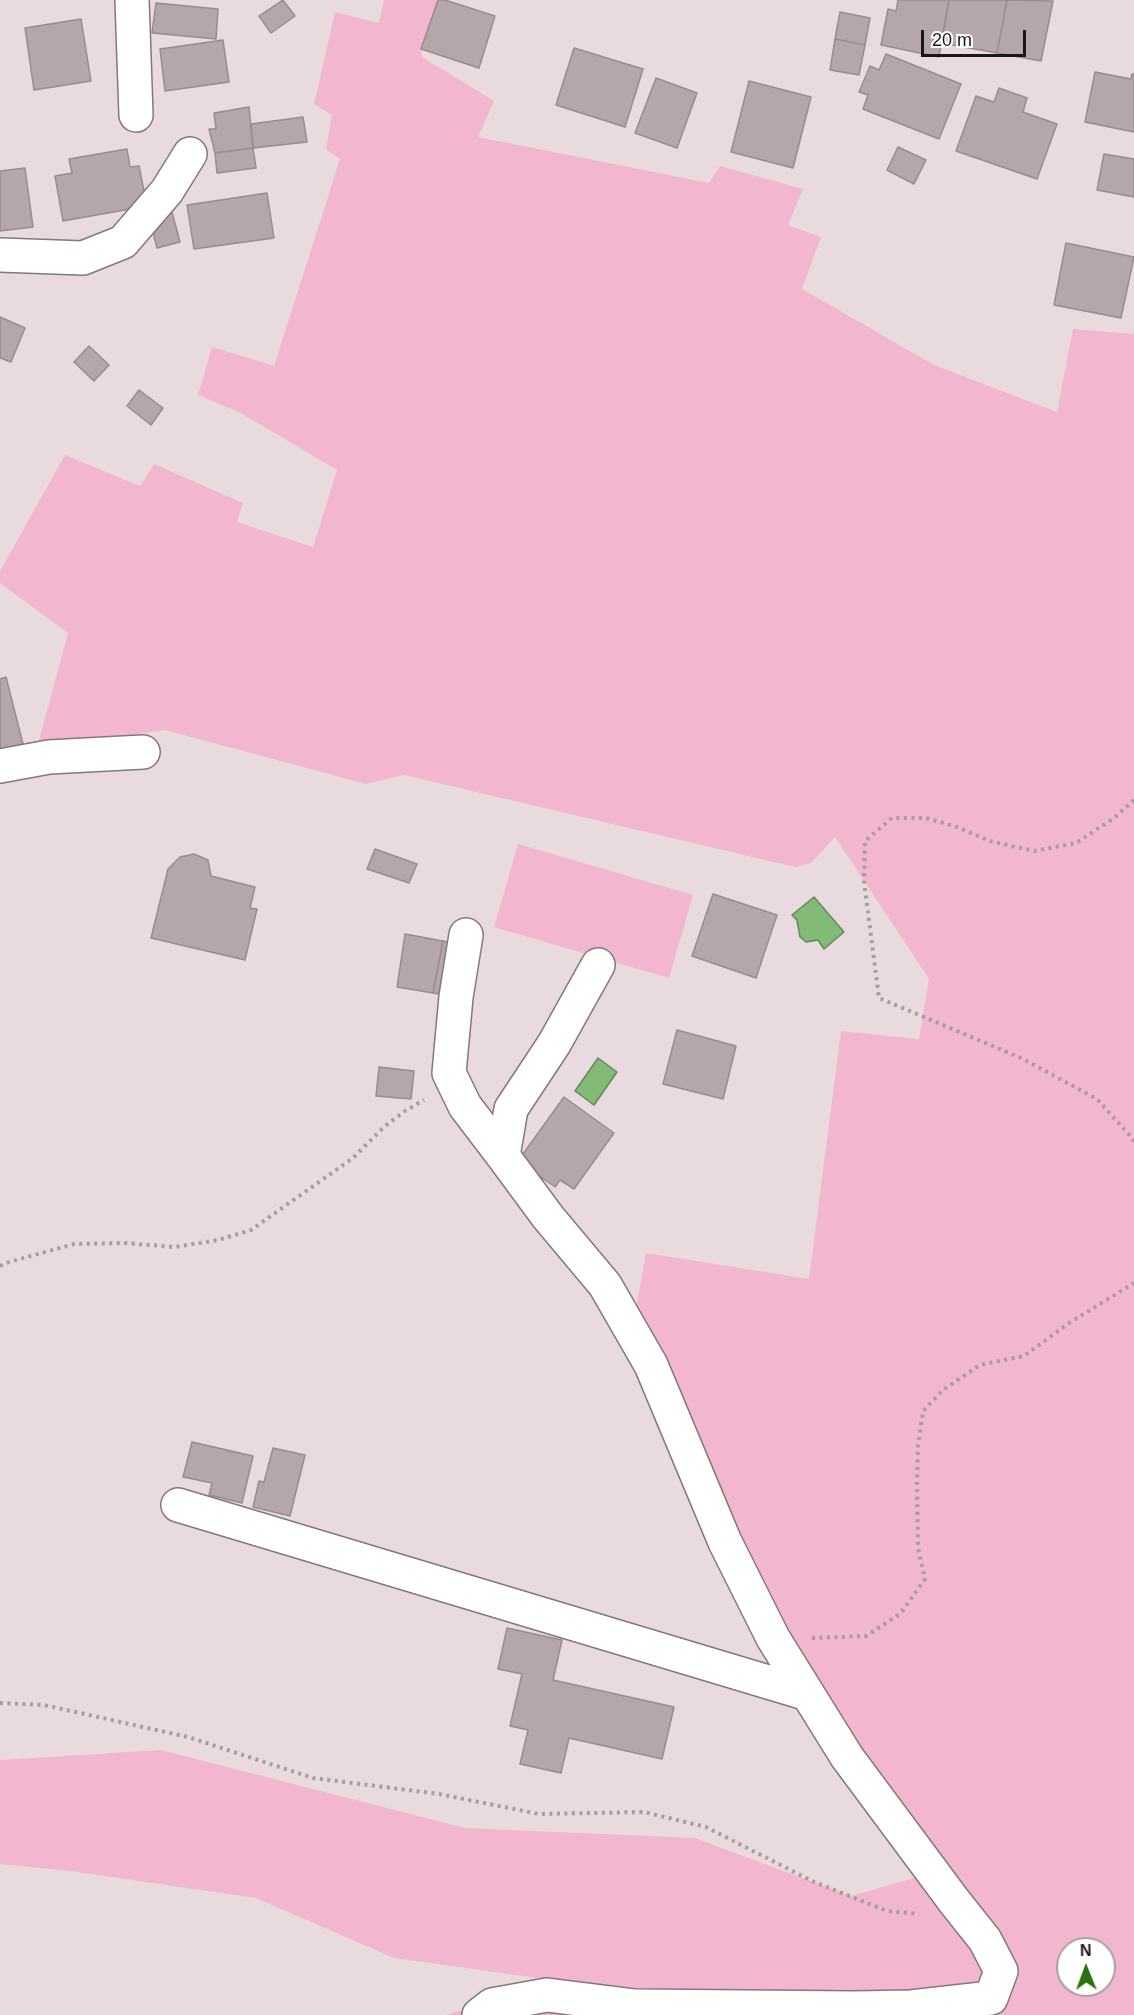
<!DOCTYPE html>
<html>
<head>
<meta charset="utf-8">
<style>
	body { margin:0 }
	#map { position:relative; width:1134px; height:2015px; overflow:hidden; background:#e9dadf; font-family:Helvetica,sans-serif }
	canvas { display:block }
	.north { position:absolute; left:1056px; top:1937px; width:60px; height:60px; box-sizing:border-box; background:#fff; border:2px solid #a4a2a3; border-radius:50%; rotate:359deg; font-size:16px; font-weight:700; line-height:24px; text-align:center; color:#1b1618 }
	.north::after { content:''; display:block; margin:auto; width:21px; height:27px; background:#297214; clip-path:polygon(50% 0,100% 100%,50% 72%,0 100%) }
	.scale { position:absolute; left:921px; top:30px; width:105px; height:27px; box-sizing:border-box; border:3px solid #1b1618; border-top:0; padding-left:8px; font-size:18px; line-height:21px; white-space:nowrap; color:#1b1618; -webkit-text-stroke:4px #fff; paint-order:stroke }
</style>
</head>
<body>
<div id="map">
<canvas width="1134" height="2015"></canvas>
<div class="north">N</div>
<div class="scale">20 m</div>
</div>
<script>
const context = document.querySelector('canvas').getContext('2d');
context.lineJoin = 'round';
function paint(path, color) {
  context.fillStyle = color;
  context.fill(path, 'evenodd');
}
function strokePath(path, color, width, dash) {
  context.strokeStyle = color;
  context.lineWidth = width;
  context.lineCap = dash ? 'butt' : 'round';
  context.setLineDash(dash || []);
  context.stroke(path);
}
const green = new Path2D(`
	M 384,0 L 438,0 L 421,49 L 422,57 L 494,101 L 478,137 L 709,183 L 720,166 L 803,189 L 788,225 L 821,237 L 802,289 L 934,365 L 1057,412 L 1073,329 L 1134,334 L 1134,2015 L 446,2015 L 559,1981 L 394,1958 L 256,1898 L 70,1871 L 0,1864 L 0,1760 L 161,1750 L 465,1828 L 695,1838 L 851,1896 L 914,1878 L 927,1865 L 847,1757 L 629,1347 L 646,1253 L 809,1279 L 841,1031 L 919,1039 L 929,979 L 835,837 L 811,863 L 795,867 L 404,775 L 366,784 L 165,730 L 37,748 L 68,633 L 0,583 L 0,571 L 65,455 L 140,486 L 154,464 L 243,503 L 237,522 L 313,547 L 337,470 L 241,413 L 198,395 L 212,347 L 274,366 L 340,159 L 326,149 L 332,115 L 314,104 L 335,12 L 379,23 ZM 1068,1949 L 1104,1949 L 1104,1985 L 1068,1985 Z
	M 518,844 L 693,895 L 669,978 L 494,927 Z`);
const water = new Path2D(`
	M 814,897 L 844,932 L 824,949 L 818,940 L 806,942 L 800,937 L 797,920 L 792,915 Z
	M 598,1058 L 617,1072 L 594,1105 L 575,1091 Z`);
const building = new Path2D(`
	M 283,0 L 295,16 L 271,33 L 259,16 Z
	M 438,0 L 445,0 L 495,16 L 479,68 L 421,49 Z
	M 898,0 L 949,0 L 939,57 L 881,45 L 888,9 L 896,11 Z
	M 949,0 L 1007,0 L 997,53 L 941,43 Z
	M 1007,0 L 1053,1 L 1041,61 L 997,53 Z
	M 156,3 L 218,9 L 216,39 L 152,33 Z
	M 840,12 L 870,18 L 865,45 L 835,39 Z
	M 81,19 L 91,81 L 34,90 L 25,28 Z
	M 835,39 L 865,45 L 859,75 L 830,70 Z
	M 223,40 L 229,82 L 165,91 L 160,49 Z
	M 574,48 L 643,69 L 625,127 L 556,105 Z
	M 886,54 L 961,84 L 939,139 L 863,109 L 868,95 L 859,92 L 870,66 L 879,70 Z
	M 1095,72 L 1131,79 L 1132,74 L 1134,74 L 1134,132 L 1085,122 Z
	M 656,78 L 697,93 L 677,148 L 635,133 Z
	M 749,81 L 811,97 L 793,168 L 731,152 Z
	M 999,88 L 1027,98 L 1023,112 L 1057,124 L 1037,179 L 956,151 L 976,96 L 994,102 Z
	M 249,107 L 253,148 L 215,153 L 209,129 L 216,129 L 214,113 Z
	M 303,117 L 307,142 L 253,148 L 251,124 Z
	M 898,147 L 926,160 L 914,184 L 887,170 Z
	M 253,148 L 256,168 L 217,173 L 215,153 Z
	M 127,149 L 130,167 L 139,166 L 147,206 L 63,221 L 55,176 L 72,173 L 69,159 Z
	M 1104,154 L 1134,159 L 1134,197 L 1097,190 Z
	M 25,168 L 33,227 L 0,231 L 0,171 Z
	M 267,193 L 274,238 L 194,249 L 187,205 Z
	M 172,212 L 180,242 L 157,248 L 149,217 Z
	M 1066,243 L 1134,257 L 1121,318 L 1054,305 Z
	M 0,317 L 25,328 L 11,362 L 0,358 Z
	M 89,346 L 109,365 L 94,381 L 74,362 Z
	M 139,390 L 163,408 L 151,425 L 127,406 Z
	M 6,677 L 25,752 L 0,759 L 0,679 Z
	M 375,849 L 417,864 L 409,883 L 367,869 Z
	M 194,854 L 208,860 L 211,876 L 255,887 L 250,908 L 257,909 L 245,960 L 151,938 L 168,869 L 180,857 Z
	M 713,894 L 777,915 L 756,978 L 692,956 Z
	M 405,934 L 443,941 L 433,993 L 397,987 Z
	M 443,941 L 460,944 L 451,997 L 433,993 Z
	M 677,1030 L 736,1046 L 723,1099 L 663,1084 Z
	M 379,1067 L 414,1071 L 411,1099 L 376,1096 Z
	M 564,1097 L 614,1133 L 574,1189 L 560,1180 L 555,1187 L 518,1161 Z
	M 192,1442 L 253,1456 L 242,1503 L 209,1495 L 212,1483 L 183,1477 Z
	M 273,1448 L 305,1455 L 290,1516 L 253,1507 L 259,1481 L 264,1482 Z
	M 507,1628 L 562,1640 L 553,1680 L 674,1707 L 662,1759 L 569,1738 L 561,1773 L 520,1764 L 528,1730 L 510,1726 L 522,1674 L 498,1669 Z`);
const path = new Path2D(`
	M 1134,800 L 1114,818 L 1076,843 L 1034,851 L 990,841 L 957,827 L 926,818 L 892,818 L 865,841 L 864,881 L 879,998 L 1021,1058 L 1097,1099 L 1133,1139 L 1134,1143
	M 0,1266 L 9,1262 L 74,1244 L 124,1243 L 175,1247 L 218,1240 L 251,1230 L 353,1158 L 385,1126 L 405,1111 L 424,1100
	M 812,1638 L 866,1636 L 901,1613 L 925,1579 L 918,1548 L 917,1483 L 918,1445 L 923,1411 L 943,1390 L 980,1365 L 1024,1356 L 1069,1323 L 1134,1283
	M 0,1703 L 44,1705 L 188,1737 L 313,1778 L 439,1794 L 539,1814 L 644,1812 L 706,1827 L 812,1881 L 887,1911 L 919,1914`);
const minor = new Path2D(`
	M 132,0 L 136,115
	M 0,255 L 83,258 L 123,242 L 167,191 L 190,154
	M 0,766 L 49,757 L 143,752
	M 466,935 L 456,997 L 449,1073 L 465,1106 L 503,1156 L 511,1109 L 554,1044 L 598,965
	M 178,1505 L 808,1694
	M 479,2015 L 492,2005 L 547,1995 L 635,2006 L 854,2008 L 911,2007 L 991,1998 L 1001,1971 L 985,1940 L 954,1901 L 847,1757 L 773,1638 L 725,1542 L 651,1365 L 605,1285 L 548,1217 L 503,1156`);
paint(green, '#f2b7cf');
paint(water, '#82ba76');
strokePath(water, '#63895a', 1.5);
paint(building, '#b4a6ab');
strokePath(building, '#998b91', 1.5);
strokePath(minor, '#85777d', 36);
strokePath(path, '#a79ca0', 4, [3, 4.5]);
strokePath(minor, '#fff', 33);
</script>
</body>
</html>
